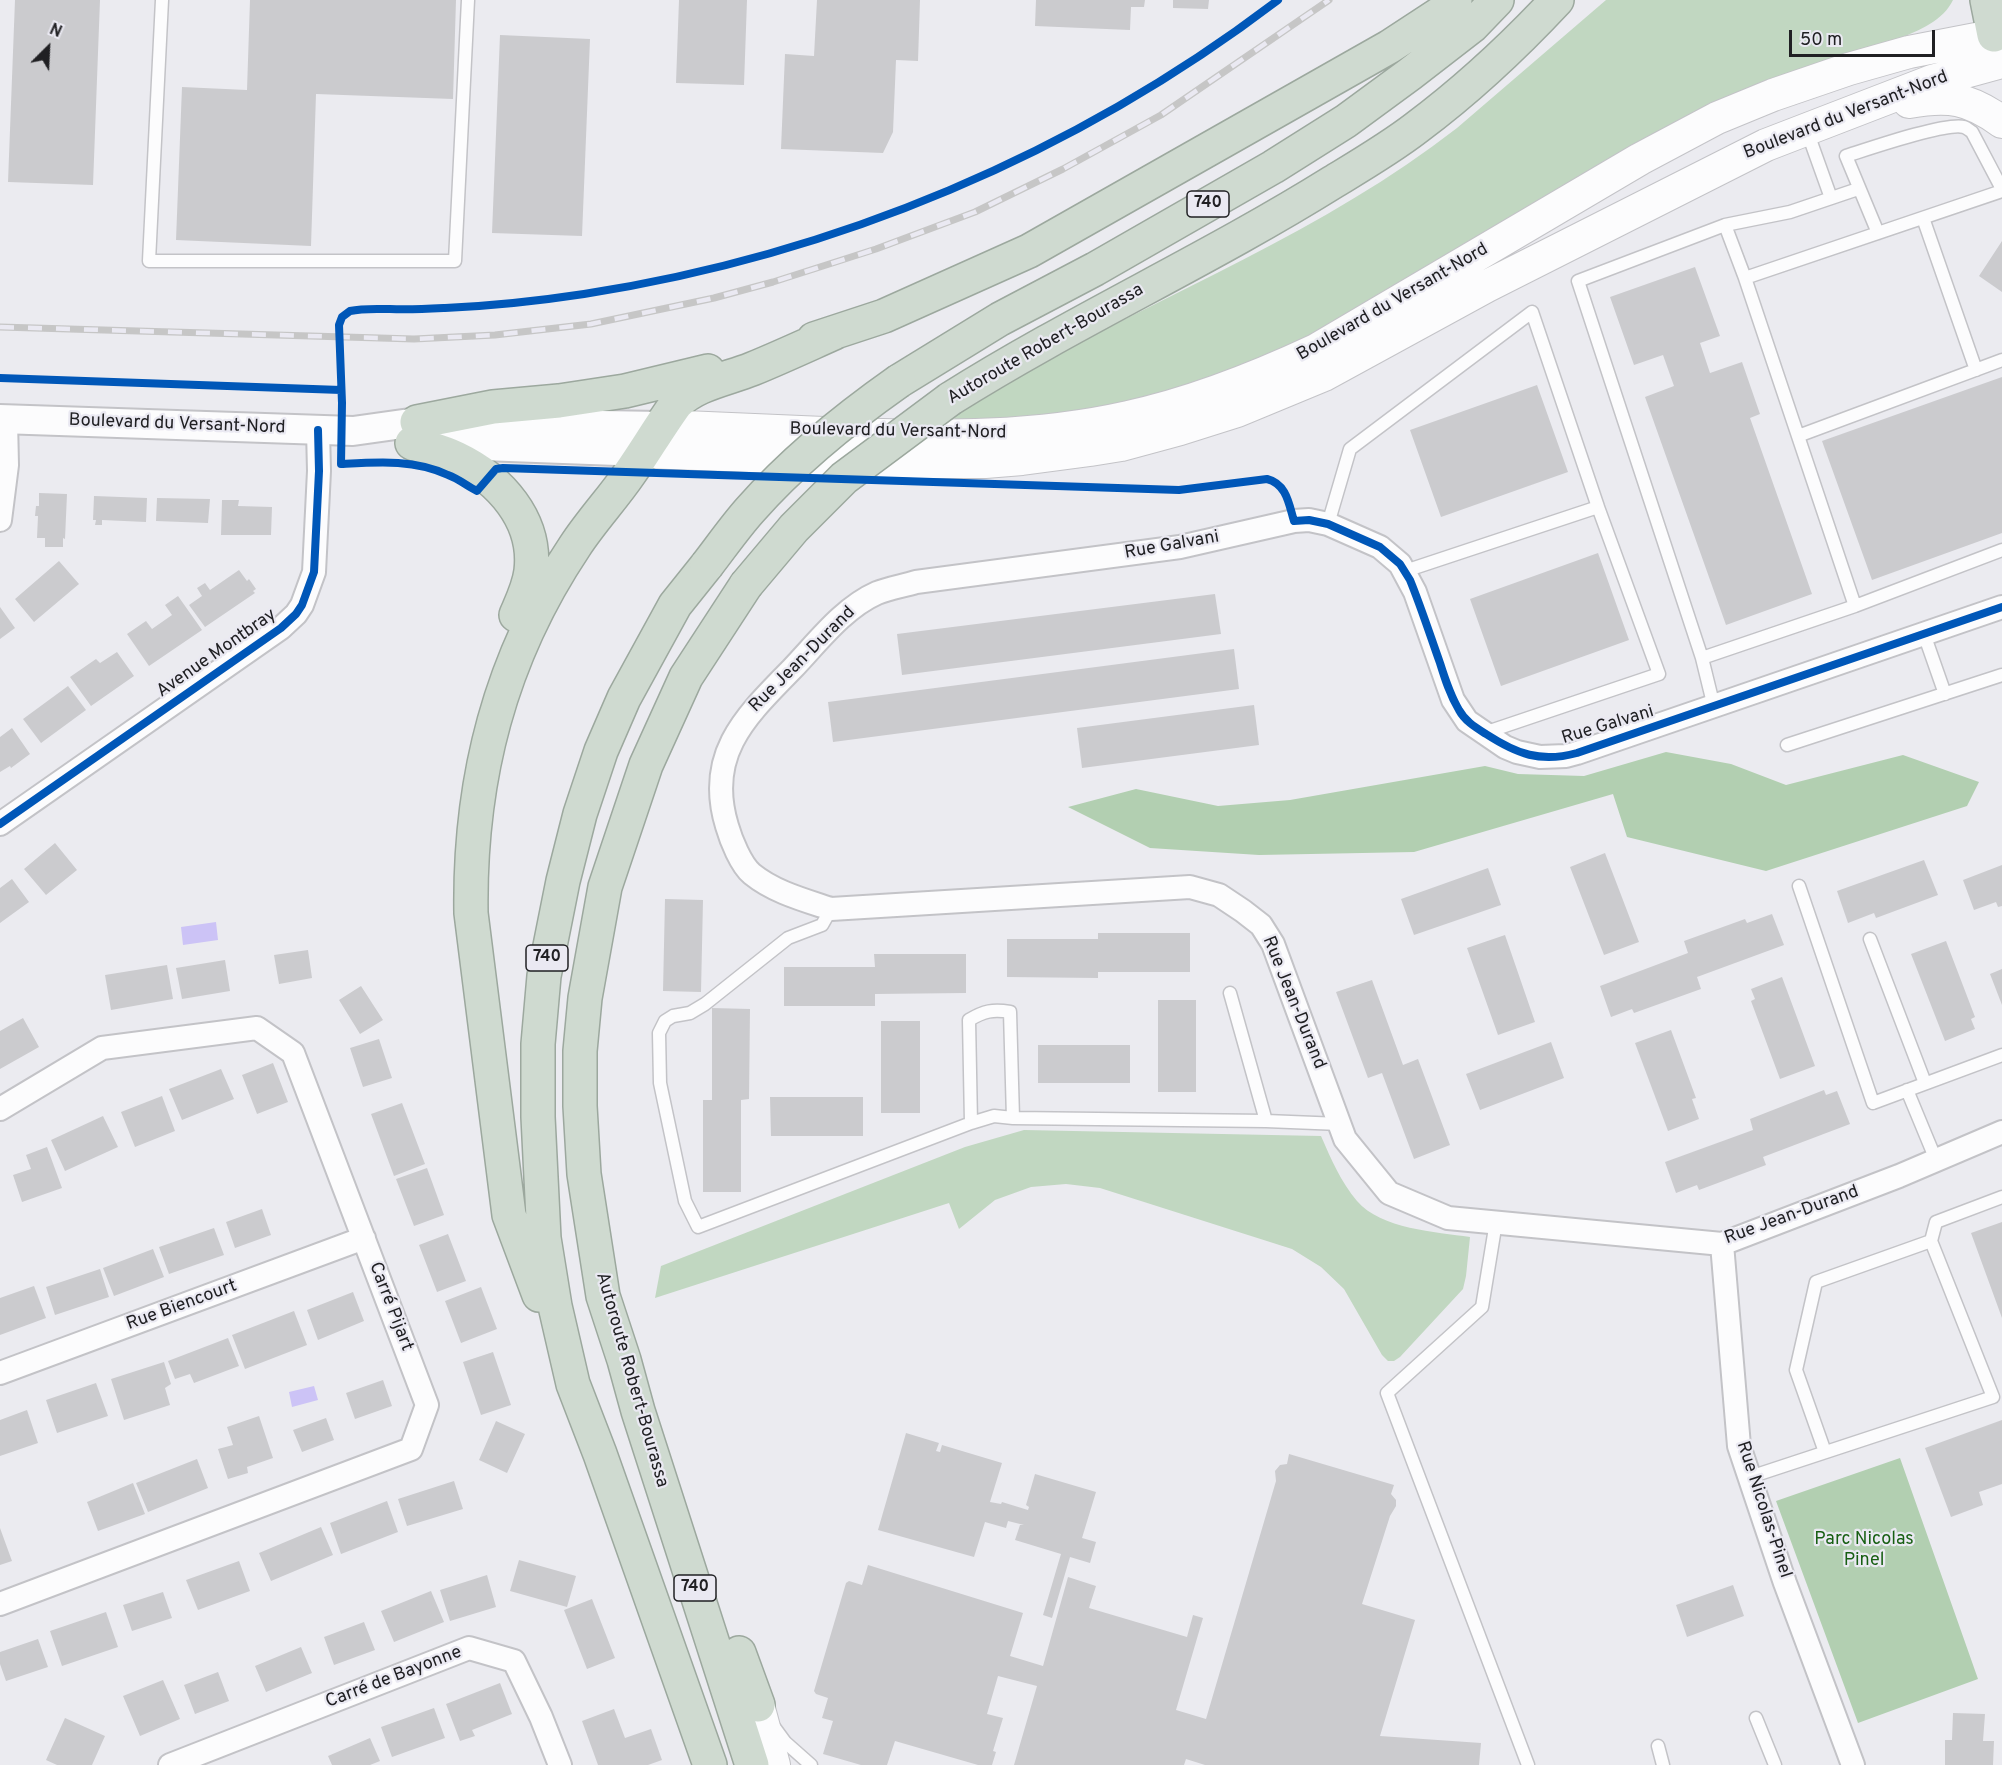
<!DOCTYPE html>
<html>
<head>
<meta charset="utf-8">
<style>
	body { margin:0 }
	#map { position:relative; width:2002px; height:1765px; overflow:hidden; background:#ebebf0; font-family:Overpass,sans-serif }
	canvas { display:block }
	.north { position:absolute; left:18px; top:18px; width:60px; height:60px; -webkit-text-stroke:4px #eae9f2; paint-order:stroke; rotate:24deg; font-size:16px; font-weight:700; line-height:24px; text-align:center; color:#202023 }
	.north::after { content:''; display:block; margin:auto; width:21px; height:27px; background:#202023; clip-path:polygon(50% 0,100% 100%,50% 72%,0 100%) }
	.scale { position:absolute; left:1789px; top:30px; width:146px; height:27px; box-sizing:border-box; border:3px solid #202023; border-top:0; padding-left:8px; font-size:18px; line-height:21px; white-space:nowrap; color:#202023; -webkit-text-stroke:4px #eae9f2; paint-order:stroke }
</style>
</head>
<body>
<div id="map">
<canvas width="2002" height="1765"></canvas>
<div class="north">N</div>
<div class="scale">50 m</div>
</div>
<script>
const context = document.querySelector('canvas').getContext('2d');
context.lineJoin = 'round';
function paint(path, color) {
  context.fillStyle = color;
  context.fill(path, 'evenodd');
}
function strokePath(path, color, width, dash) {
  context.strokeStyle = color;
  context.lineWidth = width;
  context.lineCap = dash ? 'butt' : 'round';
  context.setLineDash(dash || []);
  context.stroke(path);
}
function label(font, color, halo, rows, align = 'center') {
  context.font = font + ' Overpass,sans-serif';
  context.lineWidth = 4.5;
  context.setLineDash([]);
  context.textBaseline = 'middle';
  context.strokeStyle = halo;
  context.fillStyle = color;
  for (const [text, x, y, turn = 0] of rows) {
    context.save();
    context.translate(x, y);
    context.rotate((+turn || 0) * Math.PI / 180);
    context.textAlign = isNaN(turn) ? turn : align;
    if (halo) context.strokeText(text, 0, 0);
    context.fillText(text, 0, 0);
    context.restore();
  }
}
const green = new Path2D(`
	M 1606,0 L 1953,0 C 1943,21 1919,30 1899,39 L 1350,314 C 1332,324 1313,335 1294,344 C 1220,380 1137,405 1055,415 C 1022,419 988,419 955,422 L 954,416 C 977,401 1000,386 1023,373 C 1168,292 1325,231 1457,128 Z
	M 1024,1130 L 1321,1136 C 1331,1159 1341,1182 1357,1201 C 1381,1229 1436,1232 1470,1237 L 1466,1276 L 1463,1289 L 1400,1357 L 1394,1361 L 1388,1361 L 1382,1355 L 1344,1289 L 1321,1267 L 1292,1249 L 1100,1188 L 1066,1184 L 1031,1187 L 995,1200 L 959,1229 L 949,1203 L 655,1298 L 661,1266 L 965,1147 Z`);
const forest = new Path2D(`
	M 1666,752 L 1731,764 L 1786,785 L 1903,755 L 1979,782 L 1967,806 L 1766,871 L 1627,837 L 1613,794 L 1414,852 L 1259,855 L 1150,848 L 1068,807 L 1136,789 L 1218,806 L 1290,800 L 1485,766 L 1518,774 L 1584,776 Z
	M 1900,1458 L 1978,1679 L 1858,1723 L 1776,1501 Z`);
const water = new Path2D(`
	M 216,922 L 218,940 L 183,945 L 181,927 Z
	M 314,1386 L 318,1400 L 292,1407 L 289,1392 Z`);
const building = new Path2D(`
	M 15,0 L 100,0 L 93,185 L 8,182 Z
	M 250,0 L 456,0 L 453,99 L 316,94 L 311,246 L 176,240 L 182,87 L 247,90 Z
	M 679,0 L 747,0 L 744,85 L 676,83 Z
	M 817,0 L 920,0 L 918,61 L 896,60 L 893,132 L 883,153 L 781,149 L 785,54 L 814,56 Z
	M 1036,0 L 1145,0 L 1144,7 L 1131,7 L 1130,30 L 1035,26 Z
	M 1173,0 L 1209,0 L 1208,9 L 1173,8 Z
	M 500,35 L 590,39 L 582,236 L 492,233 Z
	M 2002,241 L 2002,292 L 1979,276 Z
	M 1695,267 L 1720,336 L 1700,343 L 1710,373 L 1742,362 L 1760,414 L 1750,418 L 1812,594 L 1726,625 L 1645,397 L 1674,386 L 1663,355 L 1634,365 L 1610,297 Z
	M 2002,377 L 2002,533 L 1872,580 L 1822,441 Z
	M 1537,385 L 1568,472 L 1441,517 L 1410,430 Z
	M 39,493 L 67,494 L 65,539 L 63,538 L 63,547 L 45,547 L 45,538 L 37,538 L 38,516 L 35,516 L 36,506 L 39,506 Z
	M 94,496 L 147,498 L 146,522 L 102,520 L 102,525 L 95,525 L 96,520 L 93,520 Z
	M 157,498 L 210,499 L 208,523 L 156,521 Z
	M 222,500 L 239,500 L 238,506 L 272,507 L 271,535 L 221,535 Z
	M 1598,553 L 1629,640 L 1501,686 L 1470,599 Z
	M 59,561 L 79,584 L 34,622 L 15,599 Z
	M 239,570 L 247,581 L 249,579 L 256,589 L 253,591 L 255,593 L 205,627 L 189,605 L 202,596 L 197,588 L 205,583 L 210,590 Z
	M 1215,594 L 1221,634 L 902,675 L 897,634 Z
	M 178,596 L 202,630 L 149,666 L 127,634 L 146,621 L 152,629 L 172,615 L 165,605 Z
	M 0,607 L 15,628 L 0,639 Z
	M 1234,649 L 1239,689 L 833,742 L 828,702 Z
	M 117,652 L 134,676 L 91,706 L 70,677 L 96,659 L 100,663 Z
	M 68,686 L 86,710 L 41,743 L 23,719 Z
	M 1254,705 L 1259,745 L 1082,768 L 1077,728 Z
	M 12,728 L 30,754 L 11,768 L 10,766 L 0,772 L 0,737 Z
	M 55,843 L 77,870 L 46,895 L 24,869 Z
	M 1605,853 L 1639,942 L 1604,955 L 1570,867 Z
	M 1924,860 L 1938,895 L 1876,918 L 1874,913 L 1848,923 L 1837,891 Z
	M 2002,865 L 2002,906 L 1998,907 L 1996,902 L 1974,910 L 1963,880 Z
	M 1488,868 L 1501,905 L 1414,935 L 1401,899 Z
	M 12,879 L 29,902 L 0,923 L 0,888 Z
	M 665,899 L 703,900 L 701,992 L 663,991 Z
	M 1772,914 L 1784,945 L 1697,977 L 1701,989 L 1634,1013 L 1632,1009 L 1611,1017 L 1600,986 L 1688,953 L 1684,941 L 1745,919 L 1747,923 Z
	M 1098,933 L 1190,933 L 1190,972 L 1098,972 L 1098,978 L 1007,977 L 1007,939 L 1098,939 Z
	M 1505,935 L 1535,1022 L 1498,1035 L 1467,948 Z
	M 1946,941 L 1975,1017 L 1971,1019 L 1975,1029 L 1945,1041 L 1911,954 Z
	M 308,950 L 312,978 L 279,984 L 274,955 Z
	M 874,954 L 966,954 L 966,993 L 875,994 L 875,1006 L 784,1006 L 784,967 L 875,967 Z
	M 225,960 L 230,991 L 182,999 L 176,968 Z
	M 167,965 L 173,999 L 111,1010 L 105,975 Z
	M 2002,969 L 2002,1005 L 1990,974 Z
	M 1782,977 L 1815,1066 L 1780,1079 L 1751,1001 L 1755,999 L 1751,989 Z
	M 1372,980 L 1403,1065 L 1418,1059 L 1450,1145 L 1414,1159 L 1382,1073 L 1368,1078 L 1336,992 Z
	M 361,986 L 383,1020 L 360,1034 L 339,1000 Z
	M 1158,1000 L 1196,1000 L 1196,1092 L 1158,1092 Z
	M 712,1008 L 750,1009 L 749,1099 L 741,1100 L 741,1192 L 703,1192 L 703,1100 L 712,1100 Z
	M 23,1018 L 39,1047 L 0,1069 L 0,1031 Z
	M 881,1021 L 920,1021 L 920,1113 L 881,1113 Z
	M 1671,1030 L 1696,1098 L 1692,1099 L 1699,1119 L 1668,1131 L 1635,1043 Z
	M 379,1039 L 392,1078 L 363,1087 L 350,1048 Z
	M 1551,1042 L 1564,1078 L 1480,1110 L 1466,1074 Z
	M 1038,1045 L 1130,1045 L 1130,1083 L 1038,1083 Z
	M 273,1063 L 288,1102 L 257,1114 L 242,1075 Z
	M 221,1069 L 234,1099 L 182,1120 L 169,1089 Z
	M 1824,1090 L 1826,1095 L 1837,1091 L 1850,1124 L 1763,1157 L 1766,1165 L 1699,1190 L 1697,1185 L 1676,1193 L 1665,1162 L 1753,1130 L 1750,1119 Z
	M 162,1096 L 175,1131 L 135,1147 L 121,1112 Z
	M 770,1097 L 863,1097 L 863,1136 L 771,1136 Z
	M 402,1103 L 425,1164 L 394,1176 L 371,1114 Z
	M 103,1116 L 118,1147 L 65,1171 L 51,1140 Z
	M 47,1147 L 62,1188 L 22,1202 L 13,1175 L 31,1169 L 26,1155 Z
	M 427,1168 L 444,1215 L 414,1226 L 396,1179 Z
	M 262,1209 L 271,1235 L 235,1248 L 226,1222 Z
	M 2002,1222 L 2002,1318 L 1971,1233 Z
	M 214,1228 L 224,1255 L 169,1274 L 159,1247 Z
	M 448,1234 L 466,1281 L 437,1292 L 419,1245 Z
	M 153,1249 L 164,1277 L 114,1296 L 103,1268 Z
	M 100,1269 L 109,1297 L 55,1315 L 46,1287 Z
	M 34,1286 L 46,1318 L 0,1335 L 0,1298 Z
	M 481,1287 L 497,1329 L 461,1343 L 445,1301 Z
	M 353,1292 L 364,1321 L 318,1340 L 307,1310 Z
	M 294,1311 L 307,1345 L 245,1369 L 232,1335 Z
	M 228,1338 L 239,1366 L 194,1383 L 190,1374 L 175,1379 L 168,1361 Z
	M 493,1352 L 511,1405 L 481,1415 L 463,1362 Z
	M 164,1362 L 171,1384 L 165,1388 L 170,1405 L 124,1420 L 111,1379 Z
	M 383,1380 L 392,1406 L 355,1419 L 346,1393 Z
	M 96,1383 L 108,1416 L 57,1433 L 46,1400 Z
	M 27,1410 L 38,1443 L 0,1456 L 0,1420 Z
	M 259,1416 L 273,1458 L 247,1467 L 248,1473 L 228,1479 L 218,1449 L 233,1445 L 227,1427 Z
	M 326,1418 L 334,1440 L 302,1452 L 293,1430 Z
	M 2002,1420 L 2002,1484 L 1979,1492 L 1983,1505 L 1951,1517 L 1925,1448 Z
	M 496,1421 L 525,1434 L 507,1473 L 479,1460 Z
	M 906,1433 L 939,1443 L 936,1451 L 940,1452 L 942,1445 L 1002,1463 L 990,1502 L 1001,1504 L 1002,1502 L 1028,1510 L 1029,1507 L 1026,1505 L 1035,1474 L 1096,1492 L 1082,1538 L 1096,1542 L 1090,1563 L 1070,1557 L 1052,1618 L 1043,1615 L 1061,1554 L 1015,1540 L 1020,1525 L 1024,1525 L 1008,1521 L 1006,1528 L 985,1522 L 974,1557 L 878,1530 Z
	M 1289,1454 L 1394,1485 L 1391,1494 L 1396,1500 L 1396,1506 L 1390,1516 L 1362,1604 L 1415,1620 L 1380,1736 L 1481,1743 L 1479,1765 L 1205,1765 L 1186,1759 L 1184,1765 L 1014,1765 L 1037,1686 L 998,1676 L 987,1714 L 1003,1718 L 993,1751 L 996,1752 L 992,1765 L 978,1765 L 895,1741 L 887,1765 L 861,1765 L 823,1754 L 833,1721 L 822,1718 L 828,1698 L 816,1694 L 814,1691 L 846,1583 L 849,1581 L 862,1585 L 868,1565 L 1023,1613 L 1010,1656 L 1043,1666 L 1068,1577 L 1096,1586 L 1089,1608 L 1187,1637 L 1193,1615 L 1203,1618 L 1176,1710 L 1206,1719 L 1276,1481 L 1275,1471 L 1280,1465 L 1287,1464 Z
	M 197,1459 L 208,1488 L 148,1512 L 136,1483 Z
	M 454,1481 L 463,1509 L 407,1526 L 398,1499 Z
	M 133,1483 L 145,1514 L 98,1531 L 87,1502 Z
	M 387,1501 L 398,1532 L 341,1554 L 330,1523 Z
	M 321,1527 L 333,1555 L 271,1581 L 259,1553 Z
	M 0,1528 L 12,1561 L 0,1565 Z
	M 519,1560 L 576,1576 L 567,1607 L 510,1591 Z
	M 239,1561 L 250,1591 L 198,1610 L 186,1580 Z
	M 487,1575 L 496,1607 L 450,1621 L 440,1590 Z
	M 1733,1585 L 1744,1616 L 1687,1637 L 1676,1605 Z
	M 431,1591 L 444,1622 L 394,1642 L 381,1611 Z
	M 163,1592 L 172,1618 L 132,1631 L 123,1605 Z
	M 592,1599 L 615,1658 L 587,1669 L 564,1610 Z
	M 106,1612 L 118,1647 L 62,1666 L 50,1631 Z
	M 364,1622 L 375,1650 L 334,1665 L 324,1637 Z
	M 38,1639 L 48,1667 L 6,1681 L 0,1664 L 0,1652 Z
	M 301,1647 L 312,1673 L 266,1692 L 255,1666 Z
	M 218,1672 L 229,1701 L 195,1714 L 184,1685 Z
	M 163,1680 L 180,1719 L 140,1736 L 123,1696 Z
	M 500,1683 L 512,1714 L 472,1730 L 475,1736 L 460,1741 L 446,1704 Z
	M 434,1708 L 445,1738 L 392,1757 L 381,1727 Z
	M 614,1709 L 625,1738 L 651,1729 L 662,1760 L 648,1765 L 598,1765 L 582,1721 Z
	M 1953,1713 L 1985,1714 L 1983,1741 L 1994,1741 L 1993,1765 L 1945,1765 L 1945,1740 L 1952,1740 Z
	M 65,1718 L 105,1736 L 92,1765 L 57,1765 L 46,1760 Z
	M 370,1738 L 380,1761 L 370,1765 L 332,1765 L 328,1756 Z`);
const service = new Path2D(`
	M 162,0 L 149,261 L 455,261 L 468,0
	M 1807,131 L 1831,198
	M 1858,189 L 1790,212 L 1725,225 L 1745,278 L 1855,606 L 2002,550
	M 1923,218 L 1976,370
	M 1878,233 L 1846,156 C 1868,149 1946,122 1964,127 C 1967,128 1969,130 1972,132 L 2002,189
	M 1745,278 L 2002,191
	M 1798,436 L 2002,360
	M 1328,524 L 1350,449 L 1532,312 L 1598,507 L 1659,674 L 1484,733
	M 1405,571 L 1598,507
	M 1924,634 L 1945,694
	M 1702,658 L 1855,606
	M 1714,707 L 1702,658 L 1578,281 L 1725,225
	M 1787,745 L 2002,675
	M 1799,886 L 1873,1103 L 2002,1055
	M 831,909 L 822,925 L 788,938 L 705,1004 L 690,1013 L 673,1016 L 665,1021 L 659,1033 L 660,1083 L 685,1201 L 698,1227 L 971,1123 L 994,1116 L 1013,1118 L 1266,1121 L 1340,1124
	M 1870,939 L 1925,1083
	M 1230,993 L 1266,1121
	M 1907,1090 L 1936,1160
	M 971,1123 L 969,1020 C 984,1011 993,1009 1010,1012 L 1013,1118
	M 1496,1222 L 1482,1307 L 1387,1393 L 1528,1765
	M 1825,1452 L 1796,1370 L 1816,1282 L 1931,1241 L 1936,1222 L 2002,1197
	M 1750,1477 L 1993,1397 L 1931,1241
	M 1756,1718 L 1775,1765
	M 774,1727 L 785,1742 L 811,1765
	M 1658,1746 L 1663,1765`);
const minor = new Path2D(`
	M 0,520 L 7,465 L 6,420
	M 2002,607 L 1577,753 L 1566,756 L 1540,757 L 1517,752 L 1505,747 L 1467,721 L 1453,700 L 1415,592 L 1400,564 L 1380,547 L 1328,524 L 1309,520 L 1294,521 L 1180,547 L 916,582 C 903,586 889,588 877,593 C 843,608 817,643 792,669 C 746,716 705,754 727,826 C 731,840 741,865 752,874 C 774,892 804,900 831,909 L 1190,887 L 1219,895 L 1243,911 L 1261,925 L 1273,944 L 1345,1139 L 1389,1193 L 1448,1218 L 1722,1244 L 1899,1176 L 2002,1132
	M 0,824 L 281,628 L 296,614 L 302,605 L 314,572 L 319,471 L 318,430
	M 0,1109 L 102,1048 L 257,1028 L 293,1053 L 427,1405 L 411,1449 L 0,1604
	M 1722,1244 L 1739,1446 L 1785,1583 L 1853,1765
	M 0,1373 L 364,1238
	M 170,1765 L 469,1648 L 514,1661 L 541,1717 L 560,1765`);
const tertiary = new Path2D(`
	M 0,419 L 353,431 L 417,422 L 661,426
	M 429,444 L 644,452`);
const secondary = new Path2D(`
	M 1909,102 C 1949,95 1969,98 2002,122
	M 661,426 C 723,429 785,431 847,434 C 942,437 1035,438 1128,417 C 1193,403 1256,378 1316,350 L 1640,159 L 1717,118 L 1773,95 L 1849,69 L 1909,52 L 2002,34
	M 644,452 L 914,462 L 985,462 L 1022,459 L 1090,450 L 1121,445 L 1180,429 L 1237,411 L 1324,375 L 1487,286 L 1766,145 L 1932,81 L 2002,62
	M 758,1705 L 774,1765`);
const motorway = new Path2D(`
	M 1987,0 L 1994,35
	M 814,339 L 884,316 L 1029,251 L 1389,47 L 1441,13 L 1455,0
	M 899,381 L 1000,319 L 1095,269 L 1273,167 L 1346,121 L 1410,74 L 1472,26 L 1497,0
	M 950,399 C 1074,321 1208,260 1333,182 C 1361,165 1390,148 1416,128 C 1467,90 1514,46 1557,0
	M 417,422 L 493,407 L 559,401 L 625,391 L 708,371
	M 412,443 C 427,448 442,451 456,458 C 500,479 537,520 531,571 C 529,587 522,601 516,615
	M 707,565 L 675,605 L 624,698 L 601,751 L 580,814 L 563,881 L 544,976 L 538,1044 L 538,1117 L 544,1238 L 555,1306 L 573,1384 L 600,1454 L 710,1765
	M 746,585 L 686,677 L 646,765 L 605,887 L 585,998 L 580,1051 L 580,1106 L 584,1174 L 603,1296 L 624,1360 L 638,1411 L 752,1765
	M 539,1295 L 509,1215 L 471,913 C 469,779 500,658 575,546 C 592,520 613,498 630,473 C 646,450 660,426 676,404 C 695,384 727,379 752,369 C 779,358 807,345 834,333
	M 739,1653 L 758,1705`);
const rail = new Path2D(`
	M 0,327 L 414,339 L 495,335 L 591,324 L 714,298 L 773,282 L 876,249 L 975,212 L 1063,169 L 1161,115 L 1329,0`);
const motorwayBridge = new Path2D(`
	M 707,565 C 721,547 734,528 750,510 C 794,460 845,419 899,381
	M 746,585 L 794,528 L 844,478 L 950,399`);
const cycleway = new Path2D(`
	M 1278,0 C 1076,154 835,255 584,294 C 538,301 491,306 445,308 C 426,309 408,310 390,309 C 377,309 363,308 350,311 L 342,317 L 339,325 L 342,403 L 341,464 C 377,462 415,459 448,475 C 459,479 467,486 477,491 L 496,469 L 503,468 L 1179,490 L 1267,479 C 1287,484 1289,505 1294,521 L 1309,520 L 1328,524 L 1380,547 L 1400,564 L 1410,580 C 1421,607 1430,635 1440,663 C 1445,679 1450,695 1459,710 C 1465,721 1475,727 1486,734 C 1517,754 1540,763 1577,753 L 2002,607
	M 0,378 L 341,390
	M 0,824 L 281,628 L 296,614 L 302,605 L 314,572 L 319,471 L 318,430`);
const shields = [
	[1208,204,42],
	[547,958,42],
	[695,1588,42]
];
const shieldNames = [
	["740",1208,204],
	["740",547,958],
	["740",695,1588]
];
const streetNames = [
	["Boulevard du Versant-Nord",1846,116,-21],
	["Boulevard du Versant-Nord",1393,303,-30],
	["Autoroute Robert-Bourassa",1046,345,-30],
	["Boulevard du Versant-Nord",177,425,2],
	["Boulevard du Versant-Nord",898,432,1],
	["Rue Galvani",1172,546,-10],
	["Avenue Montbray",217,654,-35],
	["Rue Jean-Durand",803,660,-45],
	["Rue Galvani",1608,726,-17],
	["Rue Jean-Durand",1293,1003,68],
	["Rue Jean-Durand",1792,1216,-20],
	["Rue Biencourt",182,1306,-20],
	["Carré Pijart",390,1307,69],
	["Autoroute Robert-Bourassa",631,1380,74],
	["Rue Nicolas-Pinel",1763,1510,72],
	["Carré de Bayonne",394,1678,-21]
];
const parkNames = [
	["Parc Nicolas",1864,1540],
	["Pinel",1864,1561]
];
paint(green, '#c1d7c1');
paint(forest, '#b2cfb1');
paint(water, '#ccc3f6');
paint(building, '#cbcbce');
strokePath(service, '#c3c3c7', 15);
strokePath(minor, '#c3c3c7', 26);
strokePath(tertiary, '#c3c3c7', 32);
strokePath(secondary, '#c3c3c7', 34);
strokePath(motorway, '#9ca89e', 36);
strokePath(service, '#fcfcfd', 12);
strokePath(minor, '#fcfcfd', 22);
strokePath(tertiary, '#fcfcfd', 28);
strokePath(secondary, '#fcfcfd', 32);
strokePath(motorway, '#cfdad0', 33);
strokePath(rail, '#c6c6c6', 7);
strokePath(rail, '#eae9f2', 4.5, [14]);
strokePath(motorwayBridge, '#9ca89e', 36, []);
strokePath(motorwayBridge, '#cfdad0', 33);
strokePath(cycleway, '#0057b8', 8);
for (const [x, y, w] of shields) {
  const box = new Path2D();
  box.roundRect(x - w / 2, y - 13, w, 26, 4.5);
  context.fillStyle = '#eae9f2';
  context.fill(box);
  strokePath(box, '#202023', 1.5);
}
label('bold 16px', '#202023', null, shieldNames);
label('18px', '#202023', '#eae9f2', streetNames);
label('18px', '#175f13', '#eae9f2', parkNames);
</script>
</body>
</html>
